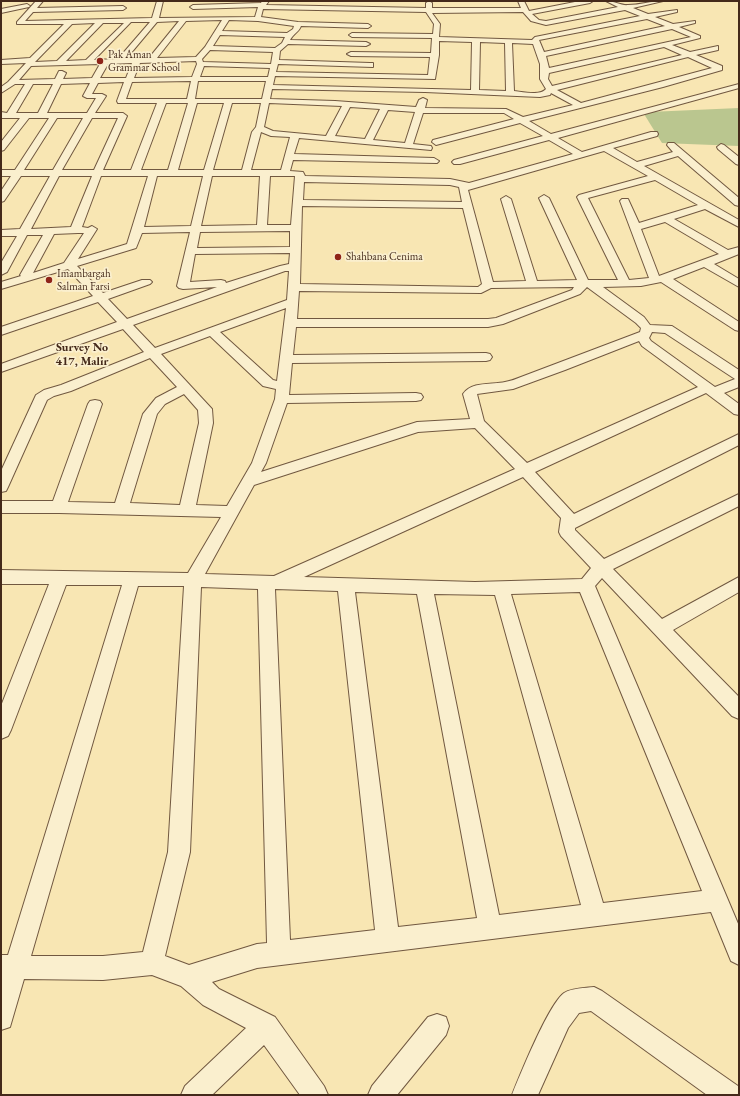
<!DOCTYPE html>
<html>
<head>
<meta charset="utf-8">
<style>
	body { margin:0 }
	#map { position:relative; width:740px; height:1096px; overflow:hidden; background:#f8e6b3; font-family:"EB Garamond",serif }
	canvas { display:block }
	.frame { position:absolute; inset:0; border:2px solid #44291a; pointer-events:none }
</style>
</head>
<body>
<div id="map">
<canvas width="740" height="1096"></canvas>
<div class="frame"></div>
</div>
<script>
const context = document.querySelector('canvas').getContext('2d');
context.lineJoin = 'round';
function paint(path, color) {
  context.fillStyle = color;
  context.fill(path, 'evenodd');
}
function strokePath(path, color, width, dash) {
  context.strokeStyle = color;
  context.lineWidth = width;
  context.lineCap = dash ? 'butt' : 'round';
  context.setLineDash(dash || []);
  context.stroke(path);
}
function label(font, color, halo, rows, align = 'center') {
  context.font = font + ' "EB Garamond",serif';
  context.lineWidth = 3.5;
  context.setLineDash([]);
  context.textBaseline = 'middle';
  context.strokeStyle = halo;
  context.fillStyle = color;
  for (const [text, x, y, turn = 0] of rows) {
    context.save();
    context.translate(x, y);
    context.rotate((+turn || 0) * Math.PI / 180);
    context.textAlign = isNaN(turn) ? turn : align;
    if (halo) context.strokeText(text, 0, 0);
    context.fillText(text, 0, 0);
    context.restore();
  }
}
const green = new Path2D(`
	M 739,108 L 739,146 L 662,143 L 644,114 L 649,112 Z`);
const street = new Path2D(`
	M 36,1 L 43,1 L 37,8 L 123,6 L 126,8 L 123,10 L 33,12 L 25,21 L 152,18 L 157,1 L 163,1 L 159,18 L 255,17 L 258,7 L 193,9 L 190,7 L 193,5 L 261,3 L 262,1 L 269,1 L 266,5 L 426,8 L 426,3 L 429,1 L 432,3 L 432,8 L 521,8 L 518,1 L 524,1 L 529,11 L 580,1 L 593,1 L 590,3 L 532,14 L 539,20 L 546,21 L 618,7 L 606,1 C 614,1 622,6 628,5 C 640,5 651,1 663,1 L 633,8 L 648,14 L 677,10 L 677,12 L 655,17 L 673,24 L 695,21 L 695,23 L 679,27 L 700,36 L 700,38 L 672,45 L 690,52 L 718,46 L 718,50 L 696,55 L 722,66 L 722,70 L 663,87 L 529,121 L 551,134 L 739,84 L 739,88 L 558,138 L 582,152 L 651,132 L 657,132 L 658,134 L 657,136 L 613,148 L 637,162 L 673,152 L 667,145 L 668,143 L 674,143 L 739,198 L 739,206 L 735,205 L 678,156 L 644,166 L 739,220 L 739,227 L 705,209 L 674,219 L 728,250 L 739,247 L 739,254 L 714,264 L 739,279 L 739,287 L 704,267 L 673,279 L 739,322 L 739,331 L 735,330 L 661,282 L 641,286 L 603,287 L 644,317 L 650,325 L 672,326 L 739,370 L 739,387 L 724,393 L 739,404 L 739,415 L 734,414 L 706,393 L 535,472 L 574,514 L 739,434 L 739,445 L 575,528 L 575,530 L 604,559 L 739,494 L 739,506 L 613,569 L 662,619 L 739,577 L 739,592 L 673,630 L 739,697 L 739,719 L 732,716 L 602,578 L 595,586 L 739,926 L 739,965 L 731,961 L 711,912 L 257,968 L 212,982 L 219,989 L 275,1017 L 324,1086 L 328,1095 L 300,1095 L 264,1045 L 212,1095 L 181,1095 L 185,1086 L 246,1028 L 203,1005 L 181,986 L 152,975 L 103,980 L 24,979 L 10,1027 L 1,1030 L 1,955 L 8,955 L 122,585 L 66,585 L 11,730 L 8,736 L 1,739 L 1,706 L 49,584 L 1,584 L 1,570 L 188,573 L 221,517 L 59,513 L 1,513 L 1,501 L 53,501 L 88,404 L 90,401 L 95,400 L 100,401 L 102,404 L 68,502 L 115,503 L 143,414 L 156,398 L 177,387 L 150,358 L 71,391 L 54,396 L 47,400 L 8,487 L 6,491 L 1,492 L 1,471 L 36,395 L 44,390 L 61,385 L 144,352 L 123,329 L 1,372 L 1,364 L 117,322 L 98,302 L 1,335 L 1,327 L 93,296 L 68,269 L 1,289 L 1,282 L 21,276 L 20,275 L 43,235 L 27,235 L 7,272 L 1,275 L 1,263 L 17,236 L 1,236 L 1,230 L 20,229 L 50,176 L 21,176 L 4,201 L 1,202 L 1,191 L 11,176 L 1,176 L 1,170 L 15,170 L 49,118 L 29,118 L 4,150 L 1,151 L 1,142 L 20,118 L 1,118 L 1,112 L 7,113 L 25,84 L 15,84 L 1,93 L 1,87 L 8,82 L 26,63 L 1,64 L 1,60 L 30,58 L 64,24 L 17,24 L 17,22 ZM 263,9 L 426,12 L 434,24 L 433,34 L 352,33 L 349,35 L 352,37 L 432,38 L 431,53 L 351,52 L 347,54 L 351,56 L 430,57 L 428,75 L 276,72 L 278,64 L 373,67 L 373,63 L 370,63 L 279,60 L 280,51 L 288,44 L 366,46 L 370,44 L 366,42 L 290,40 C 293,34 299,32 301,26 L 368,28 L 371,26 L 368,24 L 298,22 L 261,17 ZM 625,10 L 640,16 L 535,37 L 532,40 L 439,37 L 440,24 L 432,13 L 523,12 L 531,21 L 546,25 ZM 647,19 L 665,26 L 544,52 L 539,40 ZM 222,20 L 205,47 L 196,57 L 157,58 L 186,21 ZM 229,20 L 258,21 L 294,26 L 293,29 L 287,33 L 222,31 ZM 179,21 L 149,58 L 126,59 L 157,22 ZM 131,22 L 150,22 L 118,59 L 94,60 ZM 95,23 L 57,61 L 35,62 L 72,24 ZM 103,23 L 124,23 L 86,60 L 66,61 ZM 672,29 L 691,37 L 549,68 L 546,56 ZM 220,35 L 285,37 L 282,43 L 275,48 L 213,46 ZM 439,41 L 472,42 L 471,90 L 273,85 L 275,76 L 435,79 L 439,55 ZM 480,42 L 505,43 L 506,91 L 479,90 ZM 512,43 L 533,44 L 540,64 L 540,79 L 546,89 C 540,96 523,92 514,91 ZM 664,47 L 682,55 L 552,86 L 548,79 L 549,73 ZM 210,50 L 273,52 L 271,64 L 203,62 L 202,59 ZM 688,57 L 712,68 L 581,103 L 557,90 ZM 196,61 L 197,64 L 192,77 L 134,78 L 140,63 ZM 132,63 L 126,78 L 100,78 L 108,64 ZM 100,64 L 92,78 L 63,79 L 66,73 L 62,71 L 59,71 L 55,79 L 19,80 L 31,66 ZM 204,66 L 270,68 L 268,77 L 200,77 ZM 191,81 L 187,99 L 126,99 L 132,82 ZM 198,81 L 266,81 L 262,99 L 195,99 ZM 124,82 L 117,101 L 118,103 L 157,103 L 131,170 L 103,170 L 127,116 L 123,113 L 95,113 L 106,96 L 102,94 L 92,94 L 98,83 ZM 90,83 L 83,96 L 87,98 L 96,98 L 87,113 L 47,113 L 61,84 ZM 33,84 L 53,84 L 38,113 L 16,113 ZM 272,89 L 425,92 L 540,97 L 550,95 L 551,93 L 573,105 L 523,117 L 506,109 L 425,108 L 427,100 L 423,98 L 419,100 L 416,107 L 335,101 L 270,99 ZM 166,103 L 188,103 L 168,170 L 141,170 ZM 197,103 L 224,103 L 204,170 L 178,170 ZM 232,103 L 261,103 L 256,127 L 252,132 L 242,170 L 213,170 ZM 269,103 L 342,106 L 326,136 L 273,131 L 264,127 ZM 350,107 L 380,109 L 365,139 L 335,136 ZM 388,110 L 415,112 L 405,143 L 373,140 ZM 423,113 L 504,113 L 514,119 L 433,140 L 432,142 L 436,145 L 520,123 L 543,136 L 454,160 L 452,162 L 454,164 L 460,164 L 549,140 L 573,154 L 469,183 L 450,179 L 305,176 L 303,172 L 290,171 L 293,160 L 437,163 L 439,161 L 434,158 L 294,154 L 299,138 L 431,150 L 432,148 L 431,146 L 413,144 ZM 57,118 L 83,118 L 53,170 L 24,170 ZM 92,118 L 118,118 L 94,170 L 62,170 ZM 261,132 L 271,136 L 290,137 L 281,170 L 251,170 ZM 604,151 L 648,176 L 579,195 L 577,197 L 618,280 L 588,280 L 549,198 L 544,195 L 539,198 L 577,280 L 537,281 L 511,199 L 506,196 L 501,199 L 526,281 L 493,282 L 468,190 ZM 59,176 L 92,176 L 71,227 L 31,229 ZM 101,176 L 148,176 L 127,244 L 78,259 L 97,229 L 92,226 L 88,228 L 82,227 ZM 157,176 L 203,176 L 191,226 L 144,227 ZM 212,176 L 260,176 L 257,225 L 201,226 ZM 270,176 L 295,176 L 291,225 L 267,225 ZM 655,180 L 698,205 L 639,223 L 628,199 L 622,199 L 620,201 L 649,278 L 629,280 L 588,198 ZM 304,182 L 450,185 L 459,187 L 462,202 L 303,200 ZM 302,206 L 463,208 L 482,284 L 478,287 L 300,284 ZM 665,222 L 719,254 L 659,276 L 641,229 ZM 290,231 L 290,247 L 197,248 L 200,232 ZM 190,232 L 177,286 L 179,288 L 183,289 L 217,287 L 127,319 L 108,299 L 150,284 L 152,282 L 150,280 L 142,280 L 103,293 L 77,266 L 136,248 L 142,233 ZM 78,233 L 84,233 L 64,263 L 33,273 L 54,234 ZM 290,253 L 289,264 L 280,266 L 226,283 L 225,281 L 221,280 L 190,282 L 195,254 ZM 285,271 L 289,271 L 287,300 L 155,348 L 133,325 ZM 574,287 L 572,290 L 496,318 L 488,319 L 297,319 L 299,291 L 481,293 L 491,288 ZM 587,287 L 636,323 L 641,328 L 640,332 L 521,377 C 516,379 511,381 505,382 C 492,385 472,381 463,394 L 470,419 L 417,422 L 261,472 L 266,463 L 287,403 L 416,401 L 421,400 L 423,397 L 421,394 L 416,393 L 289,395 L 292,363 L 486,361 L 490,360 L 492,357 L 490,354 L 486,353 L 293,355 L 296,327 L 488,327 L 503,324 L 580,294 ZM 286,308 L 277,381 L 273,380 L 220,332 ZM 652,332 L 665,333 L 735,379 L 715,387 L 651,341 L 649,338 ZM 210,336 L 263,386 L 276,389 L 275,399 L 252,463 L 227,506 L 196,505 L 213,423 L 212,409 L 161,354 ZM 639,341 L 642,346 L 698,387 L 527,463 L 484,421 L 477,394 L 513,389 L 565,370 ZM 184,394 L 198,410 L 199,423 L 180,505 L 130,503 L 157,414 L 165,404 ZM 475,428 L 515,469 L 274,576 L 205,574 L 254,485 L 418,432 ZM 523,477 L 561,518 L 559,532 L 561,536 L 591,568 L 582,579 L 475,582 L 304,577 ZM 138,586 L 184,586 L 168,852 L 143,952 L 103,956 L 31,956 ZM 201,587 L 258,589 L 267,943 L 257,944 L 189,965 L 165,956 L 190,852 ZM 275,589 L 338,591 L 375,930 L 290,940 ZM 355,592 L 417,594 L 477,918 L 398,927 ZM 580,592 L 702,891 L 603,903 L 511,594 ZM 434,594 L 495,595 L 581,905 L 499,915 Z
	M 27,4 L 30,6 L 29,7 L 1,13 L 1,9 Z
	M 721,144 L 724,145 L 739,157 L 739,165 L 736,164 L 718,149 L 717,147 Z
	M 594,987 L 602,991 L 738,1086 L 739,1095 L 707,1095 L 591,1011 L 579,1013 L 568,1028 L 538,1095 L 512,1095 C 520,1075 549,1004 564,993 C 572,988 585,988 594,987 Z
	M 437,1014 L 446,1017 L 449,1026 L 446,1035 L 397,1095 L 368,1095 L 372,1086 L 428,1017 Z`);
const markers = [
	[100,61,4,"#8f2418"],
	[338,257,4,"#8f2418"],
	[49,280,4,"#8f2418"]
];
const farPoinames = [
	["Pak Aman",108,55],
	["Grammar School",108,68],
	["Shahbana Cenima",346,257],
	["Imambargah",57,274],
	["Salman Farsi",57,287]
];
const farNeighbourhoodnames = [
	["Survey No",82,348],
	["417, Malir",82,362]
];
paint(green, '#bac68f');
strokePath(street, '#715840', 2);
paint(street, '#faefce');
for (const [x, y, r, color] of markers) {
  const dot = new Path2D();
  dot.arc(x, y, r, 0, 2 * Math.PI);
  context.fillStyle = color;
  context.fill(dot);
  strokePath(dot, '#faefce', 1.5);
}
label('11px', '#44291a', '#faefce', farPoinames, 'left');
label('bold 12px', '#44291a', '#faefce', farNeighbourhoodnames);
</script>
</body>
</html>
